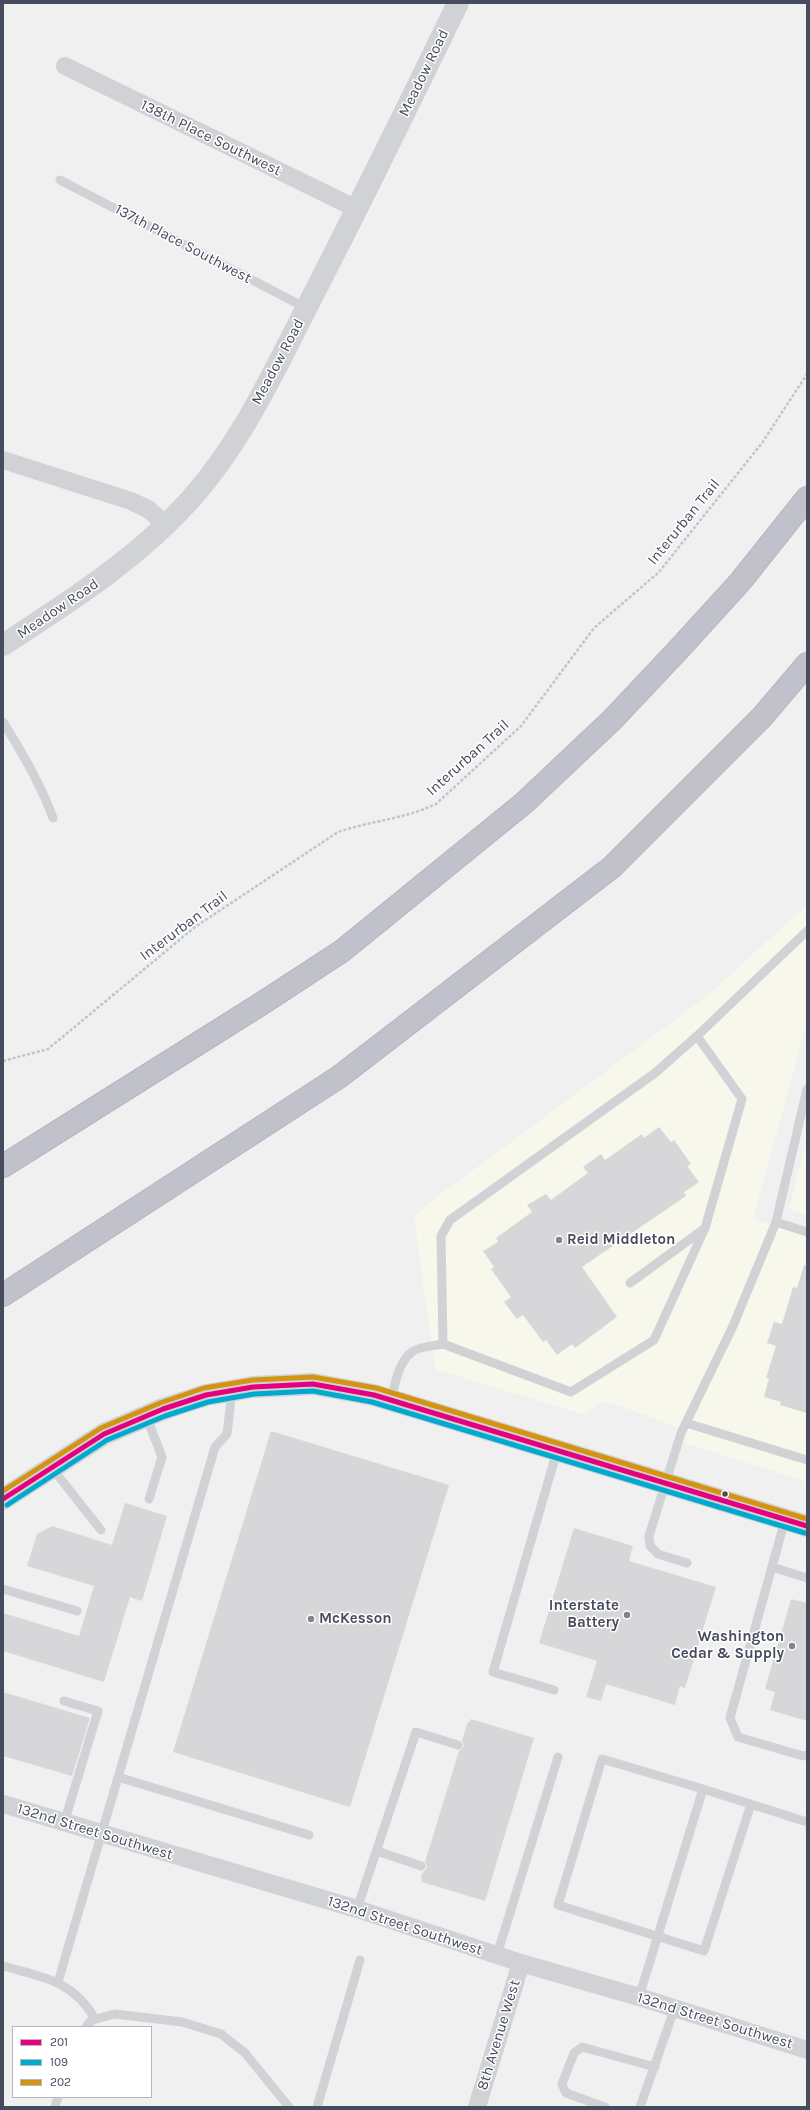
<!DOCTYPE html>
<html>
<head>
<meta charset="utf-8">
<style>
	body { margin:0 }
	#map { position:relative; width:810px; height:2110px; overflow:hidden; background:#f1f0f0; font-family:Karla,sans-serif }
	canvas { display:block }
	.frame { position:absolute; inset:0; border:4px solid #464b5e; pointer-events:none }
	.legend { position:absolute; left:12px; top:2026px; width:140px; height:72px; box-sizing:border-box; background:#fff; border:1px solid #b5b7bf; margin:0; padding:5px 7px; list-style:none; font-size:12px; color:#464b5e }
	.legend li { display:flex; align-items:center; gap:8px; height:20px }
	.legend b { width:20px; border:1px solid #b5b7bf }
</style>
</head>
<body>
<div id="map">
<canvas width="810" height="2110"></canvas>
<div class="frame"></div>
<ul class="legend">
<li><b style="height:5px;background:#e5007d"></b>201</li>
<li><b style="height:5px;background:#00a9ce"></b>109</li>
<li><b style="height:5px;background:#d49413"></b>202</li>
</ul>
</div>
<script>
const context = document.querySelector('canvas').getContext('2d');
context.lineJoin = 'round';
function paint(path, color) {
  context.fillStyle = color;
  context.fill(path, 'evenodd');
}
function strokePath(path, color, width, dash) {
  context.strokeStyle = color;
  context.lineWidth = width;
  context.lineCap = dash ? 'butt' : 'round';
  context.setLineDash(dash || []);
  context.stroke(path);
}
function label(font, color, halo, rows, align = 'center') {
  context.font = font + ' Karla,sans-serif';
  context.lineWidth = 3;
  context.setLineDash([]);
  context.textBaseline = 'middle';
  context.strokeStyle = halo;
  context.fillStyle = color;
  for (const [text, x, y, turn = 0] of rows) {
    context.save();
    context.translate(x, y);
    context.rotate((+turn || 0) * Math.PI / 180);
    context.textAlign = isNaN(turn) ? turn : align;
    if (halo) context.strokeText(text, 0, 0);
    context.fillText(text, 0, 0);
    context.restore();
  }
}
const commercial = new Path2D(`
	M 807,905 L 807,1022 L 753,1219 L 807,1236 L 807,1482 L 673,1439 L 677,1427 L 606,1401 L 582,1414 L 435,1369 L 414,1217 L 429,1203 L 707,996 Z
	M 807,1139 L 807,1215 L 789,1209 Z`);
const building = new Path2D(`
	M 659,1127 L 671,1142 L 674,1140 L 691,1164 L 687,1166 L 699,1182 L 684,1192 L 686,1196 L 582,1267 L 617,1317 L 575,1348 L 572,1344 L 557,1355 L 546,1340 L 543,1342 L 523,1315 L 517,1319 L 504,1302 L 511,1297 L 491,1269 L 494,1267 L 483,1251 L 498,1242 L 496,1238 L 532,1212 L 527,1205 L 546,1194 L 551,1200 L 588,1173 L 583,1167 L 601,1154 L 605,1160 L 642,1134 L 644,1138 Z
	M 804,1265 L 807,1265 L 807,1413 L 780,1405 L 781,1402 L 764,1397 L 769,1378 L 766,1378 L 776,1346 L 767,1343 L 774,1322 L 782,1324 L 793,1287 L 797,1288 Z
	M 271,1431 L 449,1485 L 350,1807 L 173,1752 Z
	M 125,1503 L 167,1516 L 142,1601 L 130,1597 L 104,1682 L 3,1651 L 3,1613 L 79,1636 L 94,1586 L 27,1566 L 37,1534 L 52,1526 L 112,1545 Z
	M 574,1528 L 633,1546 L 629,1561 L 716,1587 L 685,1688 L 680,1686 L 675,1705 L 606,1684 L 601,1701 L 586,1697 L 597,1661 L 539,1643 Z
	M 791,1599 L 807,1603 L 807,1721 L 770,1710 L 775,1692 L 765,1689 Z
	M 3,1692 L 90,1718 L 72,1776 L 3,1756 Z
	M 471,1719 L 534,1738 L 485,1901 L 422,1882 L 421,1875 L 427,1868 L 425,1862 L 459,1751 L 464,1746 L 462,1741 L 467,1724 Z`);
const path = new Path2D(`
	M 3,1061 L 48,1049 L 195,927 L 338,832 C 370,821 405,819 436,804 L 521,726 L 594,628 L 659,572 L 762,443 L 807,374`);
const service = new Path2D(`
	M 60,180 L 306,308
	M 3,722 C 22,752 41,785 53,818
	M 697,1036 L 742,1099 L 705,1228 L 654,1340 L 571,1392 L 443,1344 L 441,1236 L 450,1220 L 655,1073 L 697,1036 L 807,931
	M 776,1222 L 807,1232
	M 630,1283 L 704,1229
	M 391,1400 C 395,1385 398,1362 412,1352 C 420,1346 434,1346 443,1344
	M 146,1416 L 162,1457 L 149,1499
	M 686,1423 L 807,1460
	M 52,1468 L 101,1530
	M 785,1520 L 730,1718 L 738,1737 L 803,1756 L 807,1755
	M 687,1563 L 658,1554 L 650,1546 L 649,1536 L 681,1433 L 733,1326 L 776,1222 L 807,1089
	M 772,1567 L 807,1578
	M 3,1589 L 77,1611
	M 554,1690 L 493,1672 L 557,1451
	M 64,1701 L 98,1711 L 64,1823
	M 118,1777 L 309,1835
	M 703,1789 L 807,1822
	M 377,1851 L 421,1866
	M 357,1909 L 416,1732 L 458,1745
	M 497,1955 L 558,1757
	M 3,1966 C 42,1977 73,1980 95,2019
	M 58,1982 L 215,1447 L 227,1434 L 232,1391
	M 639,1997 L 703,1789 L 602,1759 L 558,1905 L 704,1951 L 751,1804
	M 86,2027 L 92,2020 L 115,2014 L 182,2022 L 221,2034 L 245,2053 L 289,2107
	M 55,2107 L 58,2097
	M 317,2107 L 360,1960
	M 605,2107 L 566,2093 L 562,2084 L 574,2053 L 582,2047 L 655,2067
	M 640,2107 L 674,2010`);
const minor = new Path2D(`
	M 65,66 L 357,209
	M 3,460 L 131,501 L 148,509 L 166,525
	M 3,1804 L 357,1909 L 521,1963 L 639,1997 L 807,2050
	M 477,2107 L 521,1963`);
const tertiary = new Path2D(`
	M 3,645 C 70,601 136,560 190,500 C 242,442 274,371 309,303 C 360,204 409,104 458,3
	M 3,1499 L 104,1434 L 163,1409 L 206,1395 L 253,1387 L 313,1384 L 374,1395 L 807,1526`);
const motorway = new Path2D(`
	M 3,1166 L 261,1004 L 342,951 L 524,803 L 612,720 L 678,650 L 740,582 L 807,498
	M 3,1295 L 339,1077 L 612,867 L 762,717 L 807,664`);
const bus1 = new Path2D(`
	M 3,1499 L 104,1434 L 163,1409 L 206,1395 L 253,1387 L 313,1384 L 374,1395 L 807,1526`);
const bus2 = new Path2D(`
	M 7,1505 L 107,1440 L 165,1416 L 208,1402 L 254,1394 L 313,1391 L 372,1402 L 805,1533`);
const bus3 = new Path2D(`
	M 3,1491 L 101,1428 L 160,1403 L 204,1388 L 253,1380 L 313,1377 L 376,1388 L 807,1519`);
const markers = [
	[559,1240,4,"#828591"],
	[725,1494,3.5,"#464b5e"],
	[627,1615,4,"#828591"],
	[311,1619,4,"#828591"],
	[792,1646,4,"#828591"]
];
const streetNames = [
	["Meadow Road",424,73,-64],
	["138th Place Southwest",211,138,26],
	["137th Place Southwest",183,244,28],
	["Meadow Road",278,362,-62],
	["Interurban Trail",684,522,-51],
	["Meadow Road",58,609,-34],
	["Interurban Trail",468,758,-42],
	["Interurban Trail",184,926,-37],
	["132nd Street Southwest",95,1832,17],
	["132nd Street Southwest",405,1926,18],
	["132nd Street Southwest",715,2021,17],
	["8th Avenue West",499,2035,-73]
];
const poiNames = [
	["Reid Middleton",567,1240],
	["Interstate",619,1606,"right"],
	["Battery",619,1623,"right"],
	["McKesson",319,1619],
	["Washington",784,1637,"right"],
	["Cedar & Supply",784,1654,"right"]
];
paint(commercial, '#f7f7ec');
paint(building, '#d7d7d9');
strokePath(motorway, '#b4b6c0', 24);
strokePath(path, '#bbc7c8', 2.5, [3, 2]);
strokePath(service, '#d1d2d6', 9);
strokePath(minor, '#d1d2d6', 18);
strokePath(tertiary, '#d1d2d6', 22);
strokePath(motorway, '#c0c1ca', 22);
strokePath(bus1, '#e5007d', 5);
strokePath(bus2, '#00a9ce', 5);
strokePath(bus3, '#d49413', 5);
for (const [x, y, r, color] of markers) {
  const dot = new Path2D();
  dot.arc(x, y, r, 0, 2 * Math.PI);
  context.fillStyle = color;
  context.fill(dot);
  strokePath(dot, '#fff', 1.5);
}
label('15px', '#464b5e', '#fff', streetNames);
label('bold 15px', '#464b5e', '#fff', poiNames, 'left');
</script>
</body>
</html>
